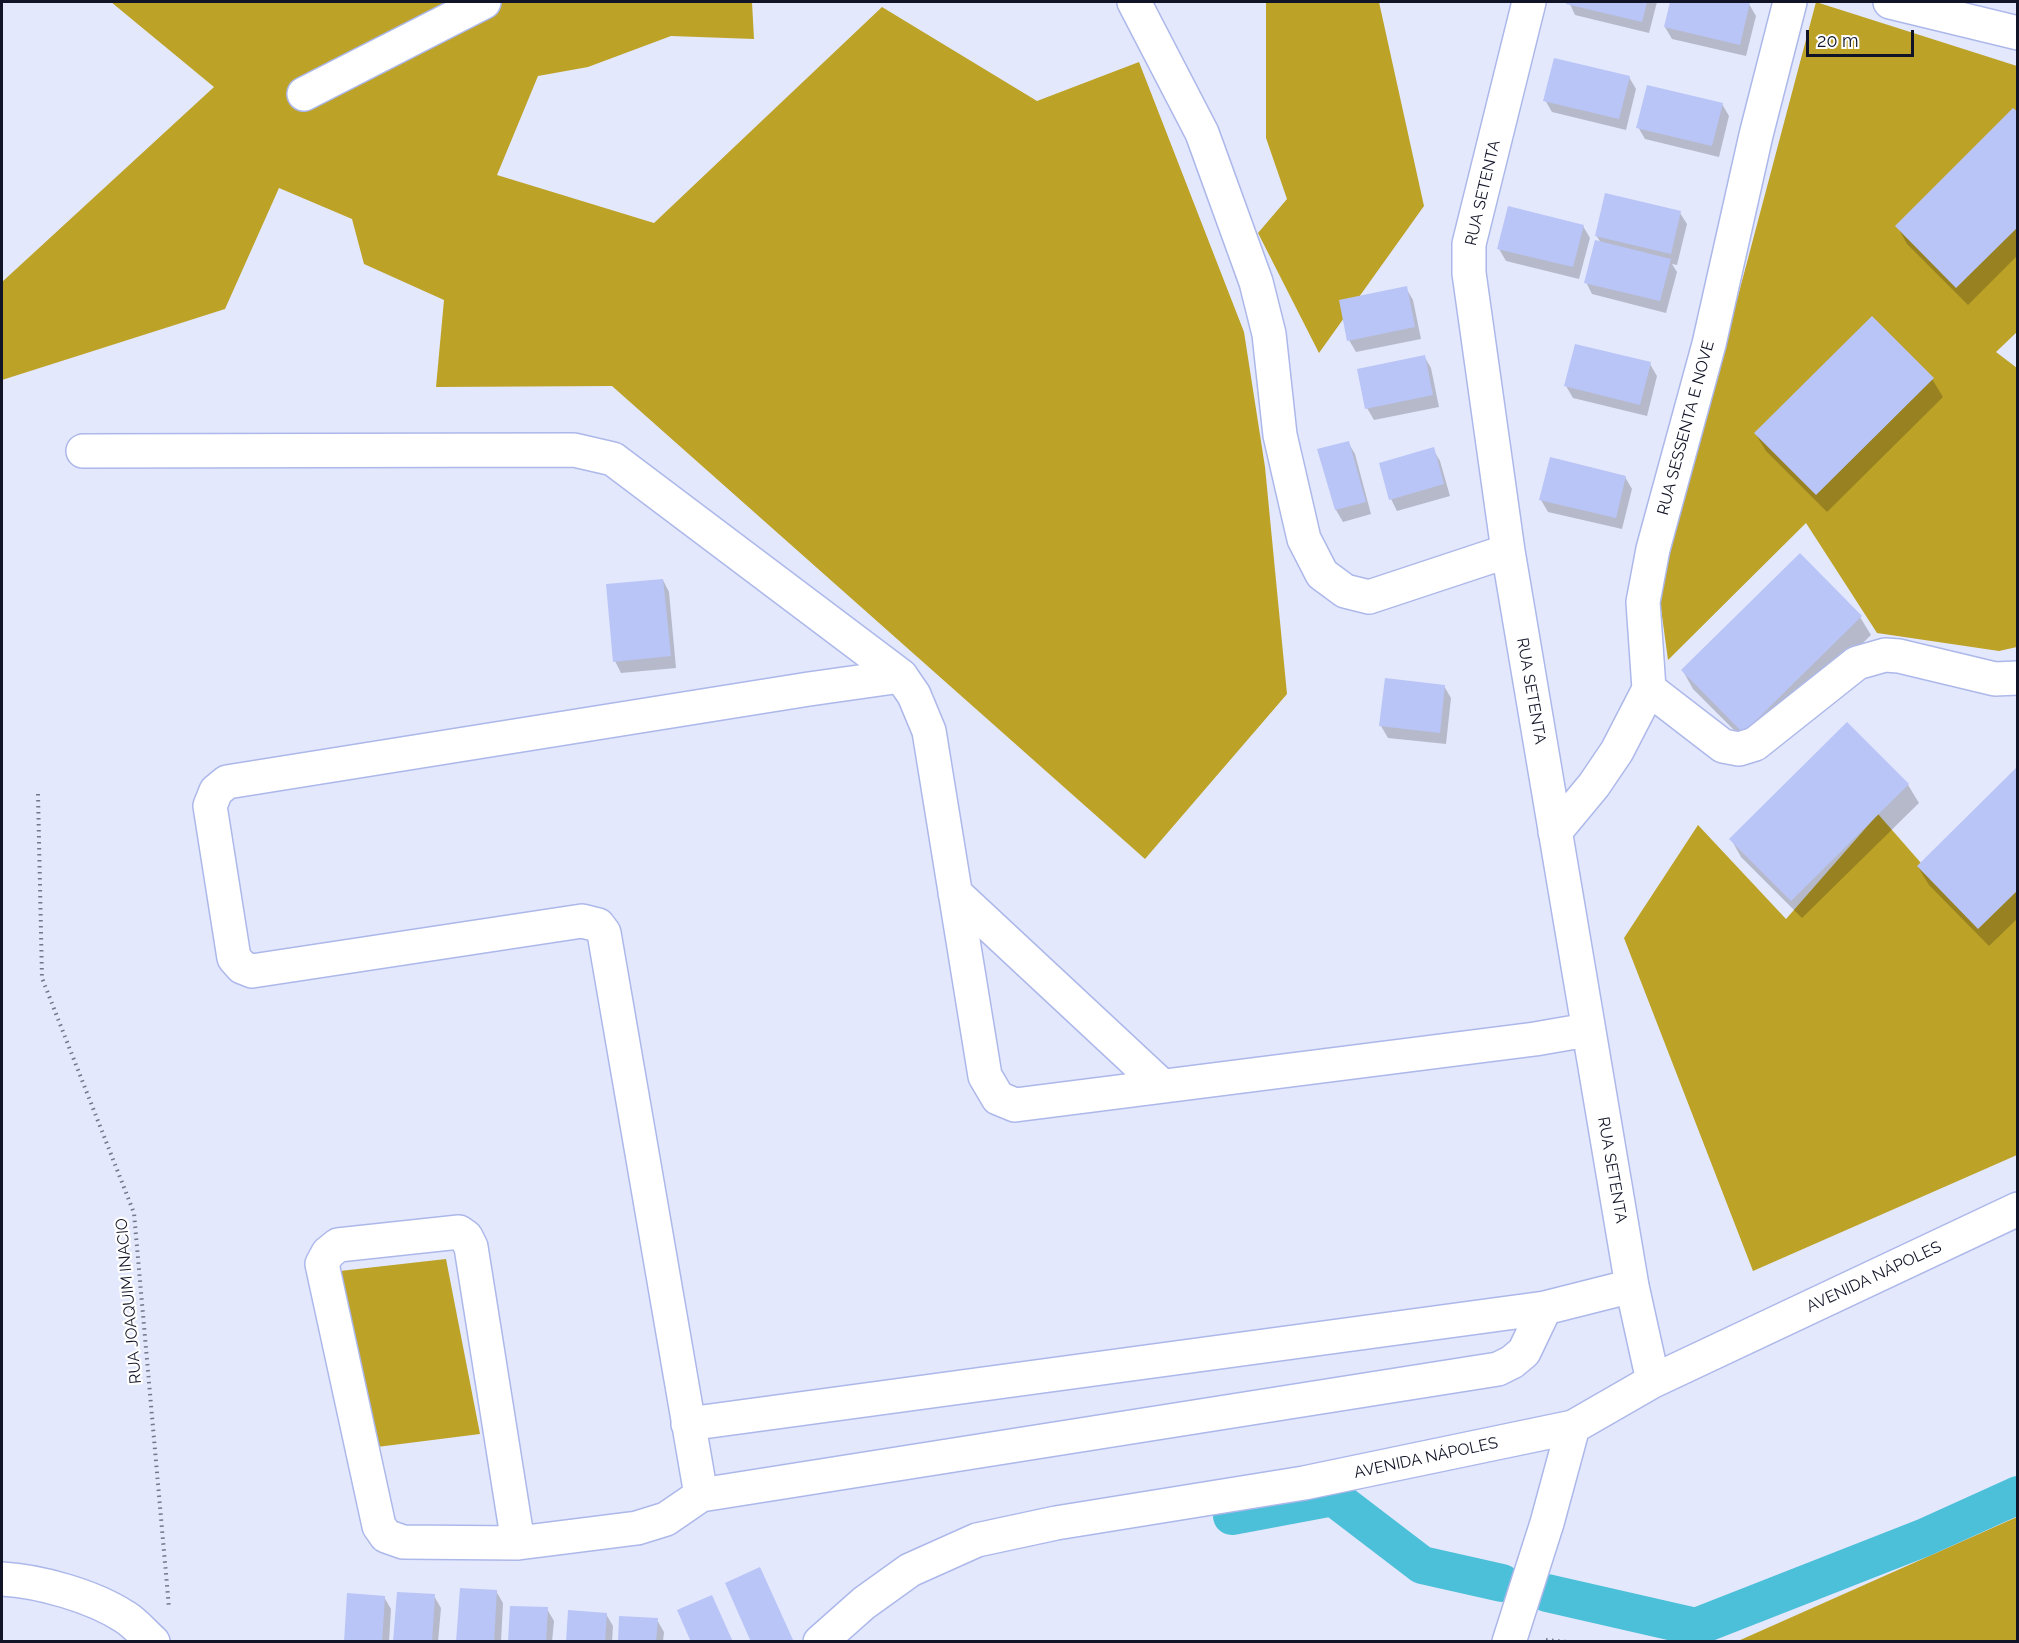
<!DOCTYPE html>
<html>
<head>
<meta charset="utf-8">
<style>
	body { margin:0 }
	#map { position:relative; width:2019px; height:1643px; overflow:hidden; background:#e3e8fd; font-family:Raleway,sans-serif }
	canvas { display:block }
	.frame { position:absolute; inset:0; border:3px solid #111426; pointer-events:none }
	.scale { position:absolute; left:1806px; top:30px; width:108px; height:27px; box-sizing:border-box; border:3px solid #111426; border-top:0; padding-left:8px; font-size:18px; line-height:21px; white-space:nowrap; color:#111426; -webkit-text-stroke:4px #fff; paint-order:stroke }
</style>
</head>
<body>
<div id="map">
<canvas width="2019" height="1643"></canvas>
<div class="frame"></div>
<div class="scale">20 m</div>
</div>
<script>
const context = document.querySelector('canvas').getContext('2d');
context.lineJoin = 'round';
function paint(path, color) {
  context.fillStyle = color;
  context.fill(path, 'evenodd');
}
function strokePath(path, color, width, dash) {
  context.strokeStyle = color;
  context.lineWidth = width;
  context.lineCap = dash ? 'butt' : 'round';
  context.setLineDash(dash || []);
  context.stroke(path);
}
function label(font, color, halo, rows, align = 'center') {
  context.font = font + ' Raleway,sans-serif';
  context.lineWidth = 4.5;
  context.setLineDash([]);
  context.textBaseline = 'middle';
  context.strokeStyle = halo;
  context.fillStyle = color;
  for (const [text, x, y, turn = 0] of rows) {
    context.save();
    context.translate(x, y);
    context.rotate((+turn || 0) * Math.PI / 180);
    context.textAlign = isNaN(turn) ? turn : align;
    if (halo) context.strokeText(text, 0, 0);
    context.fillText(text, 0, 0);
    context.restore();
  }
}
const forest = new Path2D(`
	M 111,2 L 752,2 L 754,39 L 671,36 L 588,67 L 538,76 L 497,175 L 654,223 L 882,7 L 1037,101 L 1139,62 L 1244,332 L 1265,467 L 1287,694 L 1145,859 L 612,386 L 436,387 L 444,300 L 364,264 L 352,219 L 279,188 L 225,309 L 2,380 L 2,282 L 214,87 Z
	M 1266,2 L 1379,2 L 1424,206 L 1319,353 L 1258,233 L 1287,199 L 1266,138 Z
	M 1816,2 L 2017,66 L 2017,332 L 1996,352 L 2017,368 L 2017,647 L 1999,651 L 1877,633 L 1806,523 L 1668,660 L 1659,594 Z
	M 1878,814 L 1978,928 L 2017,890 L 2017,1155 L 1753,1271 L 1624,938 L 1698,825 L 1786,919 Z
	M 446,1259 L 480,1434 L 377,1447 L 340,1271 Z
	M 2017,1517 L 2017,1641 L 1738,1641 Z`);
const shadow = new Path2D(`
	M 1569,2 L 1657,2 L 1649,33 L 1575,15 Z
	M 1672,2 L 1741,2 L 1749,4 L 1756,16 L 1746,56 L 1672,39 L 1665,27 Z
	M 1629,77 L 1636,89 L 1626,130 L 1552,112 L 1545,100 Z
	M 1722,104 L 1729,116 L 1719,157 L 1645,139 L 1638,127 Z
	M 2018,115 L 2018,255 L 1968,305 L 1907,244 L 1897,226 Z
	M 1680,213 L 1687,224 L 1677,265 L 1672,264 L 1677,272 L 1666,313 L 1592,294 L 1586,282 L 1601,243 L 1596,235 Z
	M 1583,226 L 1590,238 L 1579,279 L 1506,261 L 1499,249 Z
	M 1406,288 L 1413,300 L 1421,339 L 1356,352 L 1349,340 Z
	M 1424,356 L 1431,368 L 1439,407 L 1374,420 L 1367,408 Z
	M 1650,364 L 1657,376 L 1647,416 L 1573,398 L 1566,386 Z
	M 1932,379 L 1943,397 L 1827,512 L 1766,451 L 1755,433 Z
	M 1348,442 L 1355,454 L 1371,514 L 1343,522 L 1336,510 L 1319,451 Z
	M 1433,449 L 1440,461 L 1450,496 L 1397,511 L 1391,499 Z
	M 1625,477 L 1632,489 L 1622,529 L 1548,512 L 1541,500 Z
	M 663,580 L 669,592 L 676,668 L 621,673 L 615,661 Z
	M 1860,617 L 1871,635 L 1754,750 L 1693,689 L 1683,671 Z
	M 1444,686 L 1451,698 L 1446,744 L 1388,738 L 1381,726 Z
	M 1847,724 L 1908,785 L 1919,803 L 1802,918 L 1741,857 L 1731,839 Z
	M 2018,768 L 2018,918 L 1989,946 L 1929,885 L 1918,867 Z
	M 496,1591 L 503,1603 L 501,1642 L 458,1642 Z
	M 434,1596 L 441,1608 L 438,1642 L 395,1642 Z
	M 384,1597 L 391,1609 L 389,1642 L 345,1642 Z
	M 547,1609 L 554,1621 L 552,1642 L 509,1642 Z
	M 606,1614 L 613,1626 L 612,1642 L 568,1642 Z
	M 657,1620 L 664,1632 L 663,1642 L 620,1642 Z`);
const canal = new Path2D(`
	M 1232,1516 L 1333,1497 L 1422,1565 L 1502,1583
	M 1547,1593 L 1696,1627 L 1923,1538 L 2018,1495`);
const building = new Path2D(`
	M 1567,2 L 1647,2 L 1642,22 L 1566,4 Z
	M 1670,2 L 1750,2 L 1740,45 L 1664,27 Z
	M 1554,58 L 1630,76 L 1619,119 L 1543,101 Z
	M 1647,85 L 1723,103 L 1712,146 L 1636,128 Z
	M 2013,108 L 2018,112 L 2018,227 L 1956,288 L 1895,226 Z
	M 1605,193 L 1681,211 L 1671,254 L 1595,236 Z
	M 1508,206 L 1584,225 L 1573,267 L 1497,249 Z
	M 1595,240 L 1671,259 L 1660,301 L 1584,283 Z
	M 1407,286 L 1415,327 L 1347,341 L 1339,300 Z
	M 1872,316 L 1934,378 L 1816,495 L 1754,433 Z
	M 1575,344 L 1651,362 L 1640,405 L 1564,386 Z
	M 1425,355 L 1433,395 L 1365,409 L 1357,369 Z
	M 1349,441 L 1366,502 L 1335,510 L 1317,449 Z
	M 1434,447 L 1444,484 L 1389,500 L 1379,463 Z
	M 1550,457 L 1626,476 L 1616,518 L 1539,500 Z
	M 1800,553 L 1862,616 L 1743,733 L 1681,670 Z
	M 663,579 L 671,656 L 613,662 L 606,584 Z
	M 1385,678 L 1445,685 L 1440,733 L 1379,726 Z
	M 1847,722 L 1909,784 L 1791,901 L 1729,839 Z
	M 2018,766 L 2018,890 L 1978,929 L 1917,866 Z
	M 760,1567 L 794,1642 L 751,1642 L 725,1583 Z
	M 460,1588 L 497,1590 L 494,1642 L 456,1642 Z
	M 397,1592 L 435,1594 L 432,1642 L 393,1642 Z
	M 347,1593 L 385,1596 L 382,1642 L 344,1642 Z
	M 712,1595 L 733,1642 L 691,1642 L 677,1610 Z
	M 510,1606 L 548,1607 L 546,1642 L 508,1642 Z
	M 568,1610 L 607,1613 L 605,1642 L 566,1642 Z
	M 619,1616 L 658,1618 L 656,1642 L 618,1642 Z`);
const path = new Path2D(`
	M 38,794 L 42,978 L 134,1213 L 169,1608
	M 1546,1640 L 1567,1642`);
const minor = new Path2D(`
	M 1134,2 L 1202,133 L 1256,282 L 1269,334 L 1280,435 L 1304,539 L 1322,574 L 1345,591 L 1369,597 L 1508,551
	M 1529,2 L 1469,244 L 1469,273 L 1508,551 L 1632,1286 L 1653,1381
	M 1890,2 L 2018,33
	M 304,94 L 484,2
	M 83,451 L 574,450 L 613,459 L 901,676 L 914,695 L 929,731 L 985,1076 L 998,1098 L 1015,1105 L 1535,1039 L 1587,1030
	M 1649,689 L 1723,746 L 1739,749 L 1755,744 L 1857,663 L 1885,655 L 1899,656 L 1995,679 L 2018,678
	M 1555,832 L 1594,785 L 1617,751 L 1649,689 L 1643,602 L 1653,549 L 1709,344 L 1756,135 L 1790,2
	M 955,893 L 1161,1085
	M 688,1424 L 1545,1308 L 1632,1286
	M 701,1495 L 604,933 L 598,925 L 582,921 L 252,971 L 242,967 L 234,958 L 210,806 L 216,791 L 227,782 L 809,689 L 901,676
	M 518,1543 L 471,1247 L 466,1237 L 459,1232 L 338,1245 L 328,1253 L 322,1264 L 379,1526 L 386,1536 L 403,1542 L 518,1543 L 637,1528 L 666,1519 L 701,1495 L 1498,1369 L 1512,1362 L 1524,1352 L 1545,1308
	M 2,1579 C 39,1581 93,1596 125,1617 C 135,1623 144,1634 153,1642
	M 820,1642 L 864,1603 L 910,1570 L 977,1540 L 1056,1523 L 1304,1483 L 1573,1427 L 1653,1381 L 2018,1209
	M 1509,1642 L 1547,1523 L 1573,1427`);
const streetNames = [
	["RUA SETENTA",1483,193,-77],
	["RUA SESSENTA E NOVE",1686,428,-75],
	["RUA SETENTA",1531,691,80],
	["RUA SETENTA",1612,1170,80],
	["AVENIDA NÁPOLES",1874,1277,-25],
	["RUA JOAQUIM INACIO",129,1301,-95],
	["AVENIDA NÁPOLES",1426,1458,-12]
];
paint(forest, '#bda228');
paint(shadow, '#0003');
strokePath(canal, '#4cbfd9', 38);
paint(building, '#b9c4f7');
strokePath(minor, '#adb8ea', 36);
strokePath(path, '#73778b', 4, [1.5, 4.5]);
strokePath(minor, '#fff', 33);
label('16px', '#111426', '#fff', streetNames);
</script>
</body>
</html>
